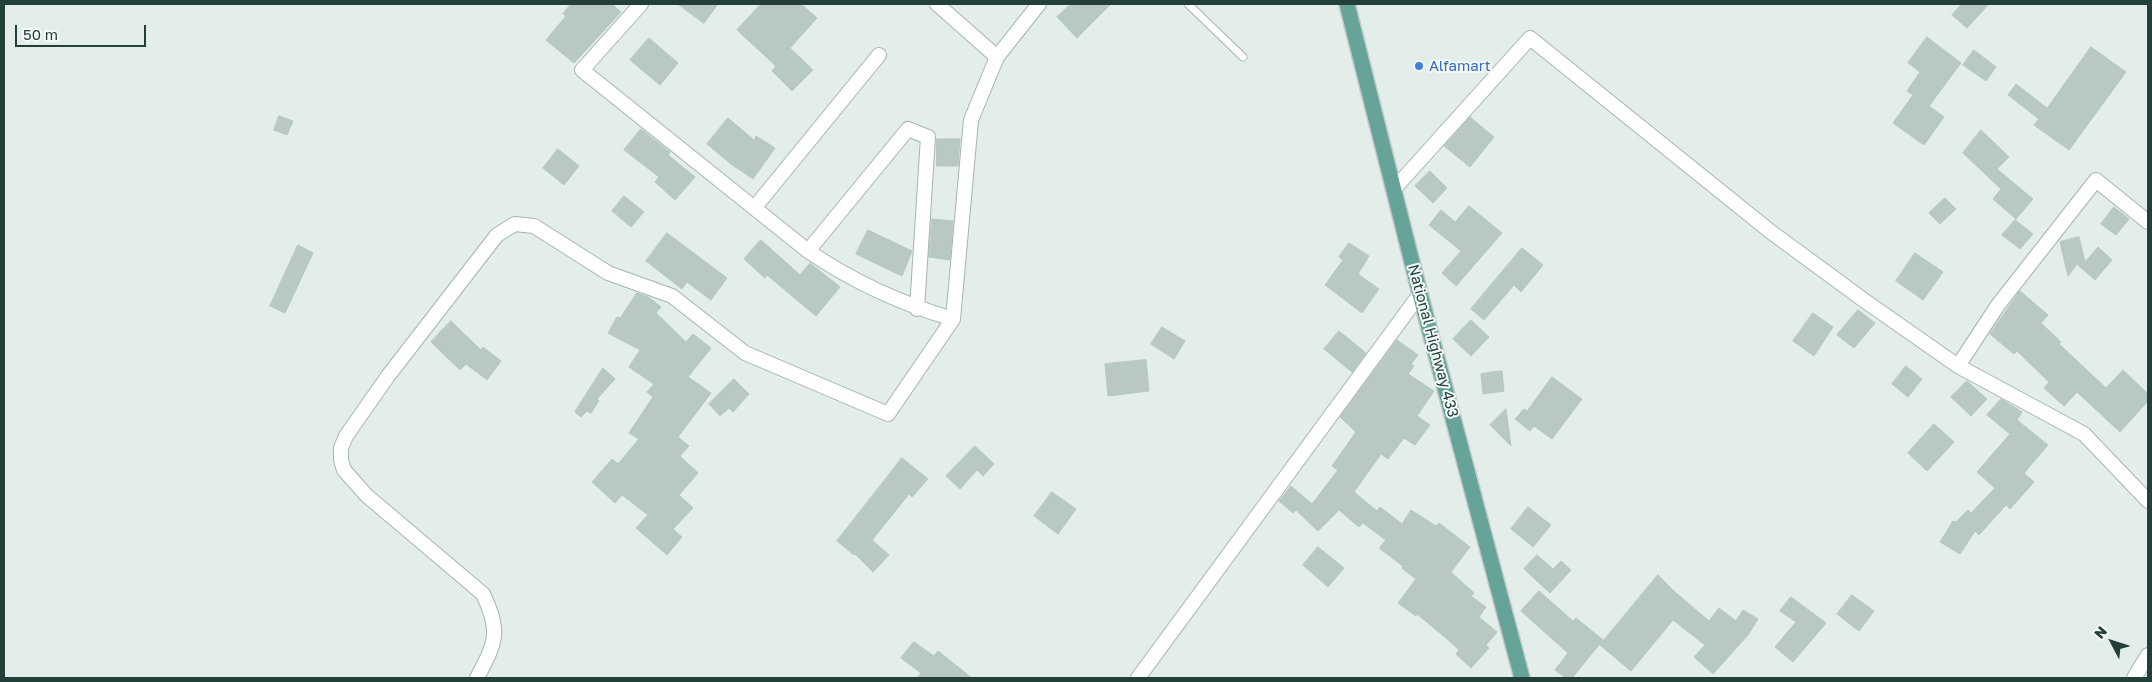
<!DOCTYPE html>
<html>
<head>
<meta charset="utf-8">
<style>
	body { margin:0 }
	#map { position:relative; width:2152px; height:682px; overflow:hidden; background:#e3ede9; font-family:"Golos Text",sans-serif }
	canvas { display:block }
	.frame { position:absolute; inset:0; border:5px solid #223f3a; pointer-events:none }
	.north { position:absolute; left:2087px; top:617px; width:50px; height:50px; -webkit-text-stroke:4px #f3f9f7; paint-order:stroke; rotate:310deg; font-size:14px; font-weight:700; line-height:20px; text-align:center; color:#223f3a }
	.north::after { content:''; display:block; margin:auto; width:18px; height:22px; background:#223f3a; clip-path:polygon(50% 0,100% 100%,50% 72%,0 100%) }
	.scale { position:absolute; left:15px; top:25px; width:131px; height:22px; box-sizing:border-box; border:2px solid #223f3a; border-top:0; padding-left:6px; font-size:15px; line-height:18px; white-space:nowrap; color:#223f3a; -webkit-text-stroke:4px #f3f9f7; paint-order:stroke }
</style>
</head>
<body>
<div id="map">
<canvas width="2152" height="682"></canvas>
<div class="frame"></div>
<div class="north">N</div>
<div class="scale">50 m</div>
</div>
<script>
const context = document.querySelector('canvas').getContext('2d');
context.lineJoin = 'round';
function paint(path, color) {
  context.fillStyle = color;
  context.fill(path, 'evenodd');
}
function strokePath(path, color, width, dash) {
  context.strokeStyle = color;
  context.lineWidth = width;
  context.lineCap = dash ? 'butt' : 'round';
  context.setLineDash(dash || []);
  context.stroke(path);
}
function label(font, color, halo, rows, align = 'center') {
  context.font = font + ' "Golos Text",sans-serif';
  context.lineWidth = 4;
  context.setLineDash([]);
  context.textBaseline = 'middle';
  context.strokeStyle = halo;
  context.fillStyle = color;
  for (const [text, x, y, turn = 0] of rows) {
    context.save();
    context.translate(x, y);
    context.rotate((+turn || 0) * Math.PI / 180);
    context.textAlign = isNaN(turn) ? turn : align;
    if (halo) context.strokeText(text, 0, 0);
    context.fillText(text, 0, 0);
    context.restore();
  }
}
const building = new Path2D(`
	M 571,4 L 612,4 L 621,12 L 574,63 L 546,40 L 566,16 L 563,14 Z
	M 678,4 L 718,4 L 704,23 Z
	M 761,4 L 801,4 L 817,18 L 790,48 L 813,70 L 792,91 L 772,71 L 776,66 L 737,30 Z
	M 1071,4 L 1111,4 L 1077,38 L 1057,17 Z
	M 1962,4 L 1989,4 L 1967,28 L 1952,15 Z
	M 1927,37 L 1961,63 L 1929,106 L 1944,117 L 1924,145 L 1893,123 L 1913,95 L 1907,91 L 1920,72 L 1908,63 Z
	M 649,38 L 678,63 L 660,85 L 630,60 Z
	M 2091,47 L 2126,72 L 2069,150 L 2034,125 L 2039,119 L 2008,95 L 2016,84 L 2047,108 Z
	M 1974,50 L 1996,67 L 1986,81 L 1963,65 Z
	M 279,116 L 293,121 L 287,135 L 274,130 Z
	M 1470,117 L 1494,137 L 1470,167 L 1444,146 Z
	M 728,118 L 754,140 L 756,136 L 775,148 L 753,179 L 731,164 L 707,144 Z
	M 641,129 L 670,152 L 668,155 L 695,177 L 675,200 L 655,182 L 659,177 L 624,150 Z
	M 1981,130 L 2009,157 L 1997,169 L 2033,199 L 2016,219 L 1993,199 L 2001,189 L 1963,153 Z
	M 937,139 L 960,139 L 958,166 L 937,166 Z
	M 558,149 L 579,166 L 564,185 L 543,168 Z
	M 1430,171 L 1447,188 L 1433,203 L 1415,186 Z
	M 624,196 L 644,212 L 631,227 L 612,211 Z
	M 1945,198 L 1956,209 L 1940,224 L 1929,213 Z
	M 1469,206 L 1502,233 L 1456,286 L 1442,273 L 1461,251 L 1429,225 L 1441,210 L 1455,222 Z
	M 2114,207 L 2129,219 L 2116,235 L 2101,224 Z
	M 932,219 L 953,221 L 950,260 L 929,257 Z
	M 2015,220 L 2033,234 L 2020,249 L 2002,235 Z
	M 868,230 L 912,251 L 902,276 L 856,254 Z
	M 667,233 L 727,278 L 711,300 L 687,282 L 682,289 L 646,261 Z
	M 2079,237 L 2085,262 L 2098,247 L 2112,260 L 2095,280 L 2077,264 L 2068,276 L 2060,242 Z
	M 761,240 L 800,275 L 810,263 L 840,287 L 816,316 L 767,275 L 765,278 L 744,259 Z
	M 1349,243 L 1369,256 L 1358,274 L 1379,289 L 1362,313 L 1325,285 L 1343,260 L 1339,257 Z
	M 298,245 L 313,253 L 285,313 L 270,306 Z
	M 1522,248 L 1543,265 L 1521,292 L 1514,285 L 1484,320 L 1471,309 Z
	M 1915,253 L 1943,272 L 1923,300 L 1896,281 Z
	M 2020,291 L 2048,315 L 2041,323 L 2061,342 L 2059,344 L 2106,388 L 2123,370 L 2148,394 L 2148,401 L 2120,432 L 2077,392 L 2064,406 L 2044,388 L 2049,382 L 2017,351 L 2014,354 L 1990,334 Z
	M 637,293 L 650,298 L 661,307 L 656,313 L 686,342 L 693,334 L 711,348 L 688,377 L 711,393 L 678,437 L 689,446 L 680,456 L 698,473 L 679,495 L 693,508 L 673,529 L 682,537 L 667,555 L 636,528 L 648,515 L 622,495 L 615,503 L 592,482 L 612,459 L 618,464 L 639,439 L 629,433 L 653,397 L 647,392 L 654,384 L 629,367 L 640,350 L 608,333 L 617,317 L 620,318 Z
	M 1858,310 L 1875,323 L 1854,348 L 1837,335 Z
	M 1813,313 L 1833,327 L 1814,356 L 1793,341 Z
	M 1471,320 L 1489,337 L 1471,356 L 1453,339 Z
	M 451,321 L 481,350 L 483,347 L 501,361 L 487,380 L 466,364 L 460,370 L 431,342 Z
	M 1162,327 L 1185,341 L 1174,359 L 1151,344 Z
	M 1339,331 L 1366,353 L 1352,372 L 1324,349 Z
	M 1397,340 L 1418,355 L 1411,364 L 1414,366 L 1408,374 L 1434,391 L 1417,416 L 1430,425 L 1415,445 L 1404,438 L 1388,459 L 1381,454 L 1354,492 L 1377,511 L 1380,507 L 1402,524 L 1411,510 L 1436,526 L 1439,523 L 1470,547 L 1451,572 L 1474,593 L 1471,596 L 1486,607 L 1479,617 L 1497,632 L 1486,645 L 1489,648 L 1471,668 L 1456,654 L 1459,650 L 1447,639 L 1417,614 L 1416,616 L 1398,603 L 1416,579 L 1402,568 L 1403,566 L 1379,548 L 1386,540 L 1363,523 L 1359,527 L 1339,510 L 1318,531 L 1296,510 L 1293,513 L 1279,501 L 1291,486 L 1312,504 L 1338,470 L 1332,466 L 1356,432 L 1340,417 Z
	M 1146,360 L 1149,391 L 1108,396 L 1105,364 Z
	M 1906,366 L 1922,379 L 1908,397 L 1892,384 Z
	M 603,368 L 615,379 L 597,399 L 599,401 L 591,413 L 587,411 L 581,417 L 575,412 Z
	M 1502,371 L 1504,391 L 1483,394 L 1481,374 Z
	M 1552,377 L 1582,399 L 1552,439 L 1534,426 L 1530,431 L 1515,419 L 1524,409 L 1527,411 Z
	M 734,379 L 749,394 L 733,412 L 729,408 L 720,416 L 709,404 Z
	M 1967,381 L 1987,399 L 1971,416 L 1951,397 Z
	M 2001,399 L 2022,412 L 2017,420 L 2048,445 L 2024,473 L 2034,482 L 2010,509 L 2006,505 L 1979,535 L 1975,531 L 1960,554 L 1940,542 L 1953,521 L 1956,522 L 1968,510 L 1971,513 L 1995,488 L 1977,472 L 2010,434 L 1987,415 Z
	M 1506,409 L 1511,446 L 1490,425 Z
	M 1934,424 L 1954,442 L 1927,471 L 1908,453 Z
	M 975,446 L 994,464 L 983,476 L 977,470 L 960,489 L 946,476 Z
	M 902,458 L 928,479 L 912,497 L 909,494 L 872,540 L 889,555 L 873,572 L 855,554 L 854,555 L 837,541 Z
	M 1052,492 L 1076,509 L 1058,534 L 1034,516 Z
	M 1528,507 L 1551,525 L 1533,547 L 1511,529 Z
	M 1318,547 L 1344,568 L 1328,587 L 1303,565 Z
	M 1537,555 L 1553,569 L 1561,561 L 1571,570 L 1550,593 L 1524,569 Z
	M 1658,575 L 1675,592 L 1709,621 L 1719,608 L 1736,621 L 1743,610 L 1758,619 L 1748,635 L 1713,674 L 1694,657 L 1705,645 L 1673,620 L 1631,671 L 1600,645 Z
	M 1539,591 L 1573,621 L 1576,618 L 1603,640 L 1572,678 L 1566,678 L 1555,670 L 1568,653 L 1521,611 Z
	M 1852,595 L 1874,611 L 1859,631 L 1837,614 Z
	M 1791,597 L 1826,623 L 1793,662 L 1775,647 L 1796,622 L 1780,611 Z
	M 914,642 L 934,656 L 938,651 L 972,678 L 917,678 L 921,673 L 901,658 Z`);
const service = new Path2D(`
	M 1188,4 L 1243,57`);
const minor = new Path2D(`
	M 641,4 L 582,70 L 808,251 C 852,281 902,304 953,319
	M 937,4 L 997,57
	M 1394,189 L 1530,38 L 1771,232 L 1865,301 L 1958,366 L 2084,434 L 2148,501
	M 755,207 L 879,55
	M 808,251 L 908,129 L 928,137 L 917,309
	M 1958,366 L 1998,305 L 2096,180 L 2148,222
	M 477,678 C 496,642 501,632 483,594 L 366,495 L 344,470 L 341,460 L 341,448 L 346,436 L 388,376 L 497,235 L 515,224 L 534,226 L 608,273 L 672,296 L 745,353 L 888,414 L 953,319 L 971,120 L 997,57 L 1039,4
	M 1138,678 L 1420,294
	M 2134,678 L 2148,655`);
const primary = new Path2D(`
	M 1347,4 L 1420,294 L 1522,678`);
const markers = [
	[1419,66,5,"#3f7fe0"]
];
const shopNames = [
	["Alfamart",1429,66]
];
const streetNames = [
	["National Highway 433",1433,341,75]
];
paint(building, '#b8c8c3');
strokePath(building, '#b5c7c1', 1);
strokePath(service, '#a5b5b1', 9);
strokePath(minor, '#a5b5b1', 16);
strokePath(primary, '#c1c9c8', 18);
strokePath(service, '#fff', 7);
strokePath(minor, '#fff', 14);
strokePath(primary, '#66a49a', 15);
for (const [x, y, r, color] of markers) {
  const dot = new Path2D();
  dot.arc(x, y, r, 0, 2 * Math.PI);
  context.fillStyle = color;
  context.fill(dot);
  strokePath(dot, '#f3f9f7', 2);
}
label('15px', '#366cbe', '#f3f9f7', shopNames, 'left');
label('15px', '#223f3a', '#f3f9f7', streetNames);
</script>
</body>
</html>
